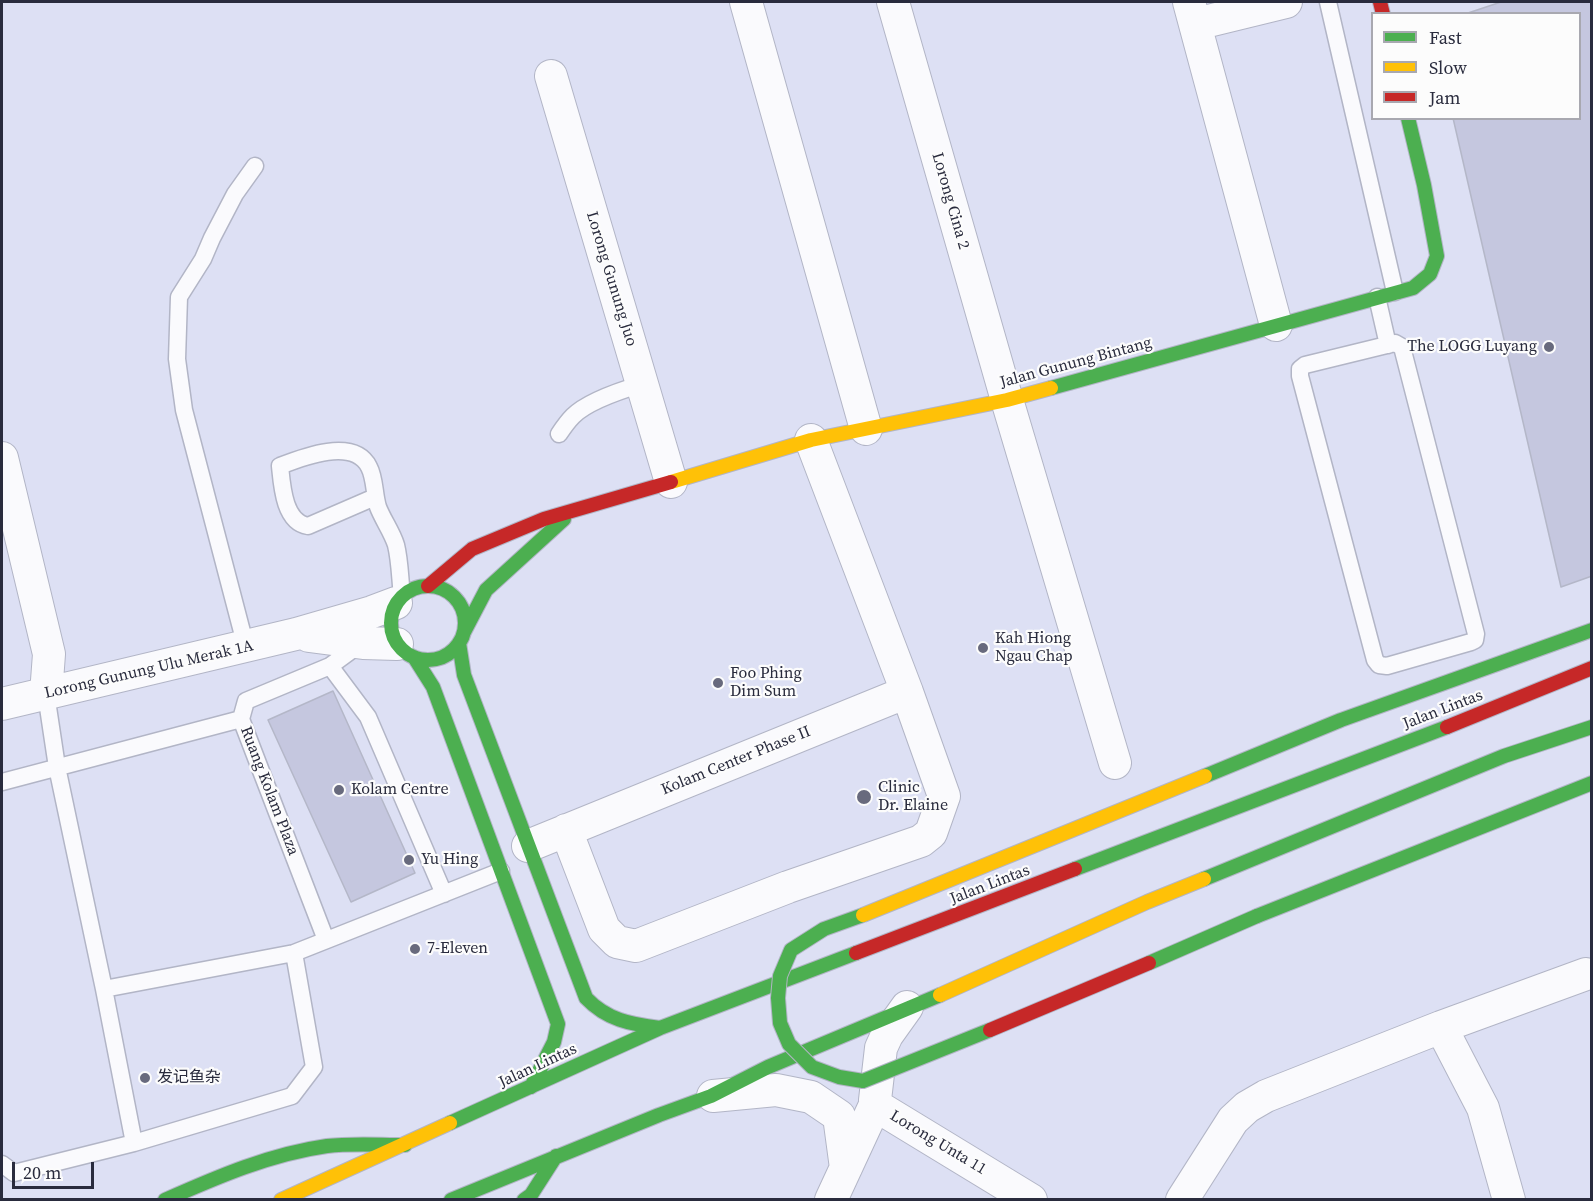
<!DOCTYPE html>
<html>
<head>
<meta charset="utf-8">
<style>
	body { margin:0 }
	#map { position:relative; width:1593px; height:1201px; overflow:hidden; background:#dde0f4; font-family:"Source Serif 4",serif }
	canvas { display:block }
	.frame { position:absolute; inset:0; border:3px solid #292b3d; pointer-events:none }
	.legend { position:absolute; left:1371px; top:12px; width:210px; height:108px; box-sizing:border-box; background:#fcfcfc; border:2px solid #a8a8b0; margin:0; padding:8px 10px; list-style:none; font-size:18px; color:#292b3d }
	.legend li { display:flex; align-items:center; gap:12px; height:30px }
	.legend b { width:30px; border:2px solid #a8a8b0 }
	.scale { position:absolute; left:12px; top:1162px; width:82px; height:27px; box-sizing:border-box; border:3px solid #292b3d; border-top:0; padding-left:8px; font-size:18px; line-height:21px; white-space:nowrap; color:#292b3d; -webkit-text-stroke:4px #fcfcfc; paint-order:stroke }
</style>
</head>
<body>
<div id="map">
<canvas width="1593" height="1201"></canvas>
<div class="frame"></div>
<ul class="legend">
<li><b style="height:8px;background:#4caf50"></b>Fast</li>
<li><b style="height:8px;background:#ffc107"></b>Slow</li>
<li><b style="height:8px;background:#c62828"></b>Jam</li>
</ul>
<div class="scale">20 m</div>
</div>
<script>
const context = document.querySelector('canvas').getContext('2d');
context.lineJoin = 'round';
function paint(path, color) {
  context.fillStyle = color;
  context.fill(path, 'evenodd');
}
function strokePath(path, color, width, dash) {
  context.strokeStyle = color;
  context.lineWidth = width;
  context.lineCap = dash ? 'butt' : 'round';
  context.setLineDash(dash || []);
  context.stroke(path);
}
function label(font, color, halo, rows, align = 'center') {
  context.font = font + ' "Source Serif 4","Noto Sans SC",serif';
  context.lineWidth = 4.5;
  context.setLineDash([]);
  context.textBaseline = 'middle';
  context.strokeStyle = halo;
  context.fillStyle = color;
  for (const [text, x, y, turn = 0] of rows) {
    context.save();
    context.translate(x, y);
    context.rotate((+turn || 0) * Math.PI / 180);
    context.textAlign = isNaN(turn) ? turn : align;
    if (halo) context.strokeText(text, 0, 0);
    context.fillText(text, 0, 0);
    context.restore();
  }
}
const building = new Path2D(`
	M 1501,2 L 1592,2 L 1592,576 L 1561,587 L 1453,118 L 1580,118 L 1580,14 L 1465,14 Z
	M 333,691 L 415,873 L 351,902 L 268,720 Z`);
const lane = new Path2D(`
	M 1328,2 L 1395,292
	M 1377,297 L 1388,345
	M 1395,343 L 1402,347 L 1476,634 L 1475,640 L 1471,642 L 1387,666 L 1379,665 L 1375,660 L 1300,376 L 1300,369 L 1305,365 Z
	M 559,434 C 563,428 568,421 573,416 C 588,401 622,390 642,384
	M 375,497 L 308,526 C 284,522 282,486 280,466 C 303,457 354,437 369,467 C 375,478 374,494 378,507 C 383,520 392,532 396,545 C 400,561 400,579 402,596
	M 246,647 L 184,410 L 177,359 L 179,297 L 203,259 L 212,238 L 235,194 L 255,166
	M 330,666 L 368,717 L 444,894
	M 46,694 L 57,767 L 104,989 L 134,1143
	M 241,719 L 326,940
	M 241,719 L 246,701 L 330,666 L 360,644
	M 2,782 L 241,719
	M 104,989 L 294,953 L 501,871
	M 2,1164 L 14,1173 L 134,1143 L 292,1096 L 314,1067 L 294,953`);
const street = new Path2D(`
	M 746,2 L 866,429
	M 893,2 L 1007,400 L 1115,763
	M 1189,2 L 1276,325
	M 1196,24 L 1286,2
	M 551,76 L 671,482
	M 2,458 L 49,654 L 46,694
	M 309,636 L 363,643 L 397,644
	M 2,704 L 296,634 L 372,612 L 396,603
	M 566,830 L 604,929 L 617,942 L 636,946 L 788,887 L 921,841 L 931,833 L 944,796 L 907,692 L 811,440
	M 528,846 L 907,692
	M 1441,1027 L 1483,1108 L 1509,1200
	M 713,1096 L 776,1090 L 811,1097 L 839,1116 L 846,1168
	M 875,1100 L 881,1048 L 887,1035 L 907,1007
	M 831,1200 L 875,1105 L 1031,1200
	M 1182,1200 L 1233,1120 L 1247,1107 L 1266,1096 L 1441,1027 L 1586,974`);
const fast = new Path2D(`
	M 1051,388 L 1413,288 L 1430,274 L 1437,256 L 1424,185 L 1408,118
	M391 623a37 37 0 1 1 74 0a37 37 0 1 1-74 0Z
	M 464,632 L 486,590 L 564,519
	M 459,643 L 464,675 L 586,998 C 607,1020 630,1024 660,1028
	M 414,657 L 433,687 L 558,1024 L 554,1042 L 531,1087
	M 1205,776 L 1341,720 L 1592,630
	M 1075,869 L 1447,727
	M 1204,879 L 1504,756 L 1592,727
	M 1257,916 L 1592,783
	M 450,1123 L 660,1028 L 856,953
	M 165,1200 C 217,1177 270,1154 327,1146 C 352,1143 379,1145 405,1145
	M 451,1200 L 659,1115 L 711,1096 L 768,1067 L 940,995
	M 524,1200 L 531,1195 L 556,1156`);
const slow = new Path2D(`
	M 671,482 L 811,440 L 1007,400 L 1051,388
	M 940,995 L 1147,902 L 1204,879
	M 281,1200 L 450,1123`);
const jam = new Path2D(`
	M 1380,2 L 1383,14
	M 428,586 L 472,549 L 544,519 L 671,482
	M 1447,727 L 1592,668
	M 856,953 L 1075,869`);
const fastBridge = new Path2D(`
	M 863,915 L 824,929 L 791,950 L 780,976 L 778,998 L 780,1023 L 789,1044 L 812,1067 L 839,1077 L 863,1081 L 990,1030
	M 1149,963 L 1257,916`);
const slowBridge = new Path2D(`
	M 863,915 L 1205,776`);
const jamBridge = new Path2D(`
	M 990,1030 L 1149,963`);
const markers = [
	[1549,347,6,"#686a7d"],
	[983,648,6,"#686a7d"],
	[718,683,6,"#686a7d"],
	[339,790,6,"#686a7d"],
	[864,797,8,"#686a7d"],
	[409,860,6,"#686a7d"],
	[415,949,6,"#686a7d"],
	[145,1078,6,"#686a7d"]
];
const streetNames = [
	["Lorong Cina 2",950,201,74],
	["Lorong Gunung Juo",611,279,73],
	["Jalan Gunung Bintang",1076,363,-15],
	["Lorong Gunung Ulu Merak 1A",149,670,-13],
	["Jalan Lintas",1443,710,-21],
	["Kolam Center Phase II",736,761,-22],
	["Ruang Kolam Plaza",269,791,69],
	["Jalan Lintas",990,885,-21],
	["Jalan Lintas",538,1066,-25],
	["Lorong Unta 11",938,1143,31]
];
const poiNames = [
	["The LOGG Luyang",1537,347,"right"],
	["Kah Hiong",995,639],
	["Ngau Chap",995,657],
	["Foo Phing",730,674],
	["Dim Sum",730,692],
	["Clinic",878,788],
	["Dr. Elaine",878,806],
	["Kolam Centre",351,790],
	["Yu Hing",421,860],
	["7-Eleven",427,949],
	["发记鱼杂",157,1078]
];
paint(building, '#c5c7df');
strokePath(building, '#b4b7c8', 1.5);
strokePath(lane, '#b2b5c6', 19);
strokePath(street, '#b2b5c6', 34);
strokePath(fast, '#b2b5c6', 16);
strokePath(slow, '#b2b5c6', 16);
strokePath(jam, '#b2b5c6', 16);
strokePath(lane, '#fafafd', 16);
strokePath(street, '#fafafd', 32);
strokePath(fast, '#4caf50', 14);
strokePath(slow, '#ffc107', 14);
strokePath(jam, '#c62828', 14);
strokePath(fastBridge, '#b2b5c6', 16, []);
strokePath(slowBridge, '#b2b5c6', 16, []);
strokePath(jamBridge, '#b2b5c6', 16, []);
strokePath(fastBridge, '#4caf50', 14);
strokePath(slowBridge, '#ffc107', 14);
strokePath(jamBridge, '#c62828', 14);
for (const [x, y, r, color] of markers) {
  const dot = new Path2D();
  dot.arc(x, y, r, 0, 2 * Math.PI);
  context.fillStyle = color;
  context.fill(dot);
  strokePath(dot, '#fcfcfc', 2);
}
label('16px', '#292b3d', '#fcfcfc', streetNames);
label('16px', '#292b3d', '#fcfcfc', poiNames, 'left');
</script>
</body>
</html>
